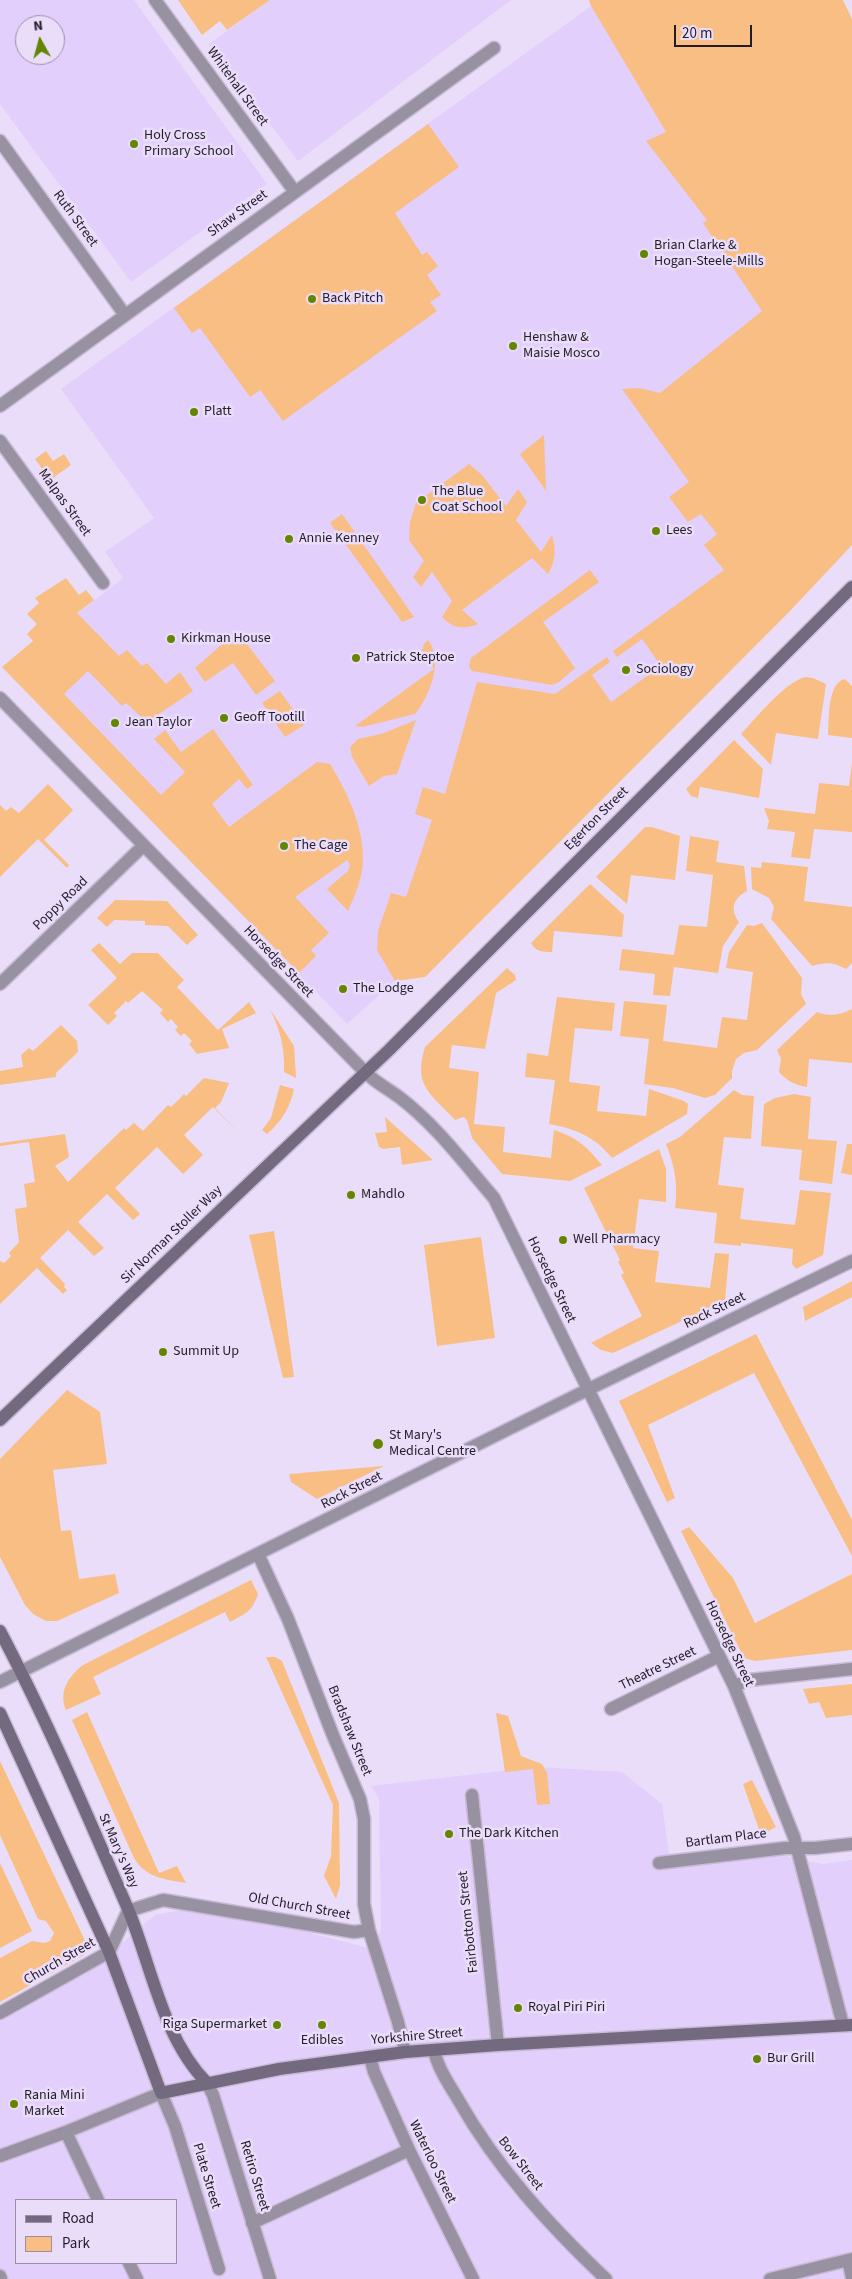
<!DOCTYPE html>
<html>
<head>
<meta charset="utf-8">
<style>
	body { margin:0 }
	#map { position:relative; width:852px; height:2279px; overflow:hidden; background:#eaddfa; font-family:"Source Sans 3",sans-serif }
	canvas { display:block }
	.legend { position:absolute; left:15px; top:2199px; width:162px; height:65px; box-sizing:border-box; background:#eaddfa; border:1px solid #9a90a6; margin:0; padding:6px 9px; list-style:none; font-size:15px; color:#221c29 }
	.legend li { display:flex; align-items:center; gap:10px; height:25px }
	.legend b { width:25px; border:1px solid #9a90a6 }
	.north { position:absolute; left:15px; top:15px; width:50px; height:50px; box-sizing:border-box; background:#eaddfa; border:1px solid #9a90a6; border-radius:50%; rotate:353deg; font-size:14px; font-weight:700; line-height:20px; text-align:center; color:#221c29 }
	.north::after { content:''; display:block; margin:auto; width:18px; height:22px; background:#638502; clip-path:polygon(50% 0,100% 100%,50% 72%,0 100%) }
	.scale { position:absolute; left:674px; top:25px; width:78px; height:22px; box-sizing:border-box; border:2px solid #221c29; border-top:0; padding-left:6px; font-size:15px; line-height:18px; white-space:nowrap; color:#221c29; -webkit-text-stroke:4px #eaddfa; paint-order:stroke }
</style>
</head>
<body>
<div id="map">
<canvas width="852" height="2279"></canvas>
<ul class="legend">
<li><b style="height:6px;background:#746a80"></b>Road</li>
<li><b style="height:14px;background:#f8be84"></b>Park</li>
</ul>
<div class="north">N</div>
<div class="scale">20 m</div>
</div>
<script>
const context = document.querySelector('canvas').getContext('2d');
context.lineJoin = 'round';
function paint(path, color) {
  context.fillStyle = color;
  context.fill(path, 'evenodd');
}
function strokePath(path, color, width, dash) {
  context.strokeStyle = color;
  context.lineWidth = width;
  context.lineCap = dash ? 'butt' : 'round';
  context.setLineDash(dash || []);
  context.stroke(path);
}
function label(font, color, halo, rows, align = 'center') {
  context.font = font + ' "Source Sans 3",sans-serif';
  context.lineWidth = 5;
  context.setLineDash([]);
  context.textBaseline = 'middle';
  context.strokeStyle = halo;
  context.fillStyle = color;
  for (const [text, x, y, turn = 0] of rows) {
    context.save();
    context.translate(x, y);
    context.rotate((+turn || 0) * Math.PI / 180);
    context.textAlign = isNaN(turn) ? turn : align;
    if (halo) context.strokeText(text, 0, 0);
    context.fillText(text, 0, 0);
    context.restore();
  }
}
const built = new Path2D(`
	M 0,0 L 134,0 L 267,184 L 131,282 L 0,104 ZM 25,25 L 55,25 L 55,55 L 25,55 Z
	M 270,0 L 511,0 L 298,161 L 209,44 Z
	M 591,6 L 763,292 L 789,612 L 425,977 L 395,981 L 347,1024 L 5,669 L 123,578 L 105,552 L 154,518 L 61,389 Z
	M 537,1767 L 622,1772 L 662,1804 L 669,1854 L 756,1844 L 789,1857 L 823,1864 L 852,1860 L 852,2279 L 0,2279 L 0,2019 L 86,1973 L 155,1915 L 181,1910 L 257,1919 L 372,1949 L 381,1930 L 379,1799 L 371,1786 ZM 16,2200 L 176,2200 L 176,2263 L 16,2263 Z`);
const green = new Path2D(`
	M 178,0 L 270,0 L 227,30 L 220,21 L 202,35 Z
	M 589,0 L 843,0 L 852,19 L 852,545 L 789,612 L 425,977 L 395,981 L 377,950 L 378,931 L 391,893 L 406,897 L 432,820 L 415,814 L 423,787 L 445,794 L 477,682 L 555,694 L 607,657 L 610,662 L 592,675 L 611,702 L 661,666 L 642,639 L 617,657 L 613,651 L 724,570 L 704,545 L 717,534 L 701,514 L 688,522 L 669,497 L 689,482 L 622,389 L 639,388 L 660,393 L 762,311 L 703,223 L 707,220 L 646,141 L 666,132 L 591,6 Z
	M 428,124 L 459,167 L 395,213 L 422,255 L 427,252 L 438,266 L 427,275 L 441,295 L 430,302 L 437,311 L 283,421 L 260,390 L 250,397 L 200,328 L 192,333 L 174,308 Z
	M 544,435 L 546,491 L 520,454 Z
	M 46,451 L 53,461 L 64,454 L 71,465 L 50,480 L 35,459 Z
	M 469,464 L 482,475 L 506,506 L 518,489 L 527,502 L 516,520 L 541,552 L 552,535 C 556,550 556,560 548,574 L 532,558 L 462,610 L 478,624 C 463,630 452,628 442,617 L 452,601 L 432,572 L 421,587 L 413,577 L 424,561 L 409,540 L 410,522 L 416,503 Z
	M 342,514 L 414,617 L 402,622 L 330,523 Z
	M 590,570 L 599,582 L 543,622 L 575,668 L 559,682 L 552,685 L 472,671 L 469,667 L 471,658 Z
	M 66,578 L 79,595 L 86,590 L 94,600 L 77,613 L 119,656 L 127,650 L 142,666 L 147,663 L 166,684 L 180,672 L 193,691 L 147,722 L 126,703 L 122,706 L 88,671 L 64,694 L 161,795 L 185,772 L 154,739 L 165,730 L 181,752 L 213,729 L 253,785 L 247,789 L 239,779 L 212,804 L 229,827 L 317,762 L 330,764 C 347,792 363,825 363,859 C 363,877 355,895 348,911 L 327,889 L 348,871 L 350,865 L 347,860 L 295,897 L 329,933 L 311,950 L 316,956 L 299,973 L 2,667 L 33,641 L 27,634 L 37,624 L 27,614 L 39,603 L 35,598 Z
	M 237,631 L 275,681 L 256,695 L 233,663 L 205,682 L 195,668 Z
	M 428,640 C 444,661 430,695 415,714 L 362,727 L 355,726 L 434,669 L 422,650 L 424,644 Z
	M 805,677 L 813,678 L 826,684 L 818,739 L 776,733 L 771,765 L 741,734 C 757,717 784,683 805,677 Z
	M 845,679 L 852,686 L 852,738 L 828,735 C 829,720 827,683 845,679 Z
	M 280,691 L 304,725 L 285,737 L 262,703 Z
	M 416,720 L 397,774 L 384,776 L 369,786 L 352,757 L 350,747 L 358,739 L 381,734 Z
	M 734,740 L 763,769 L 759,798 L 700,787 L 698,798 L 691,796 L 686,789 Z
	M 852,763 L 852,832 L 814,829 L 810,859 L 791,857 L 795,832 L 767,829 L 769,821 L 764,808 L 815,814 L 819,783 L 849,786 Z
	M 48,784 L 73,810 L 44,840 L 69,865 L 67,868 L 38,839 L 0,877 L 0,805 L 6,811 L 11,807 L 19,813 Z
	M 645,827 L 652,827 L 680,836 L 675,880 L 631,875 L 627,904 L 596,877 Z
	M 690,836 L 719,841 L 716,862 L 744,866 L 747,891 C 734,898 729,908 739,922 L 723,946 L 718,973 L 674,967 L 670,996 L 653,995 L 655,974 L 619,970 L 622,949 L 674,955 L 679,925 L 707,927 L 713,875 L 686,871 Z
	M 762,862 L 808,867 L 804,901 L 852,907 L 852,963 L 846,969 C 833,962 826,962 812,966 L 771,919 L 774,907 L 769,898 L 752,889 L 751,867 L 761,868 Z
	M 590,884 L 624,915 L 622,937 L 554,931 L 552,952 C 543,952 536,952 531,943 Z
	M 115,900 L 167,901 L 198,935 L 187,945 L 168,926 L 145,925 L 145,921 L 114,920 L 107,927 L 97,918 Z
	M 762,923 L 802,978 L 801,994 L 806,1004 L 757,1050 L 744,1053 L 736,1059 L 732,1071 L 732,1078 L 715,1095 L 705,1098 L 673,1088 L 644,1084 L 649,1039 L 620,1036 L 624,1001 L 667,1005 L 663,1041 L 717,1048 L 722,1017 L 747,1020 L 753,972 L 726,968 L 729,952 L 747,925 L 754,926 Z
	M 99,943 L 120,964 L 132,953 L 158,953 L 184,980 L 177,987 L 218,1030 L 249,1002 L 256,1013 L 222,1029 L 229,1048 L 197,1054 L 189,1044 L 192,1041 L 184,1033 L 181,1036 L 175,1030 L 178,1027 L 171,1019 L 168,1022 L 160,1013 L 163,1010 L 142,991 L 128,1003 L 126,1001 L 114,1013 L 117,1016 L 108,1025 L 88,1005 L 117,978 L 91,950 Z
	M 507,968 L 515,975 L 516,980 L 496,993 L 485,1049 L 452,1045 L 449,1068 L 479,1072 L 474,1124 L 505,1127 L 503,1152 L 551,1158 L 554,1130 C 578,1138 586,1146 602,1165 L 570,1181 L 502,1174 L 472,1138 L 467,1120 L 463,1117 L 455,1120 C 430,1093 413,1086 425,1047 Z
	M 557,997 L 615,1003 L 612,1031 L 575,1028 L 569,1082 L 600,1086 L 597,1111 L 646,1116 L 649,1089 L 684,1101 L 688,1104 L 687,1114 L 612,1158 C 594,1136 576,1129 549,1124 L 555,1080 L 525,1077 L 527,1053 L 548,1056 Z
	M 270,1009 L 294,1046 L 296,1078 L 284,1072 C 285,1048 280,1030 270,1009 Z
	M 852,1009 L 852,1063 L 809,1059 L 807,1087 C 795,1085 787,1081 779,1072 L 781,1059 L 777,1050 L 817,1012 C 830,1017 840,1015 852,1009 Z
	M 61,1025 L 77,1041 L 78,1052 L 56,1073 L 56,1077 L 0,1085 L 0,1071 L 23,1067 L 21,1055 L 29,1048 L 33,1051 Z
	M 204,1078 L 229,1083 L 221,1102 L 215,1108 L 240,1134 L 213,1107 L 184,1135 L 203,1155 L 183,1174 L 157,1147 L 115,1188 L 140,1214 L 133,1220 L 107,1194 L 78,1222 L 104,1248 L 94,1256 L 68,1230 L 40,1258 L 65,1284 L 64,1287 L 67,1290 L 63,1294 L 37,1268 L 0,1304 L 0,1261 L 4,1263 L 11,1256 L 9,1253 L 19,1242 L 15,1209 L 27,1207 L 24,1184 L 35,1182 L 29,1142 L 0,1146 L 0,1143 L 65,1134 L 69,1157 L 55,1166 L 68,1182 L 124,1128 L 126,1130 L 134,1123 L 143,1131 L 168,1105 L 171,1107 L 184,1094 L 186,1096 Z
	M 280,1085 L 294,1089 C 290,1108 281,1122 267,1134 L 262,1130 L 271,1118 Z
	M 734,1090 L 742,1095 L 754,1096 L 751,1139 L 724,1137 L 718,1185 L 744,1188 L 740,1219 L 795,1225 L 800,1190 L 831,1193 L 823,1255 L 796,1269 L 792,1264 L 793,1249 L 741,1243 L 741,1246 L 714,1243 L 717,1213 L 675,1208 C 678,1185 675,1167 666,1144 L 680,1137 Z
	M 794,1094 L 811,1097 L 808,1139 L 837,1141 L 832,1184 L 799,1180 L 802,1150 L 761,1146 L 764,1104 L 775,1098 Z
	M 385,1117 L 433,1160 L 402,1165 L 400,1147 L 383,1149 L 379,1147 L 375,1133 L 387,1132 Z
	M 847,1144 L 852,1144 L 852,1175 L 841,1173 Z
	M 659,1149 L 666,1169 L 666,1202 L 639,1199 L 633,1248 L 659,1251 L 655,1282 L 710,1288 L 715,1253 L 729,1254 L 725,1301 L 613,1353 L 601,1350 L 591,1343 L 642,1316 L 621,1275 L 624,1273 L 618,1262 L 620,1260 L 584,1188 Z
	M 274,1231 L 294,1377 L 283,1378 L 249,1235 Z
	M 481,1237 L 495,1338 L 437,1346 L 424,1245 Z
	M 852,1281 L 852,1297 L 805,1321 L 803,1307 Z
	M 756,1334 L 852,1520 L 852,1556 L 754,1373 L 648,1425 L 675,1498 L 667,1502 L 619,1401 Z
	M 67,1390 L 100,1412 L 107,1464 L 53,1470 L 61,1531 L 71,1530 L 79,1579 L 115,1574 L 119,1593 L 57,1621 L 46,1621 L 33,1614 L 25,1605 L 0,1557 L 0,1459 Z
	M 384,1466 L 317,1499 L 291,1482 L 289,1474 Z
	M 689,1527 L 733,1578 L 755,1623 L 852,1574 L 852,1650 L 755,1661 L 744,1658 L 681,1531 Z
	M 251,1580 L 258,1594 C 252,1612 246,1613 230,1622 L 225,1612 L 93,1677 L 101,1694 L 66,1710 C 58,1691 69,1676 83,1665 Z
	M 266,1657 L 275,1657 L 282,1661 L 339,1803 L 340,1885 L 336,1899 L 324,1876 L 331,1856 L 333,1805 Z
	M 852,1684 L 852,1715 L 826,1718 L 819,1702 L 809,1704 L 803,1689 Z
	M 87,1712 L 159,1873 L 177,1866 L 186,1883 C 164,1879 146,1878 134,1858 L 72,1720 Z
	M 496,1713 L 508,1716 L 521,1756 L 542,1764 L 547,1773 L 550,1804 L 537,1805 L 533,1769 L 505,1772 Z
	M 0,1761 L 88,1947 L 84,1955 L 0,2002 L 0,1958 L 32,1941 L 44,1943 L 50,1941 L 54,1933 L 46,1921 L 38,1919 L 0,1835 Z
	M 752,1780 L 776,1827 L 761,1835 L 743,1784 Z
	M 0,1863 L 32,1931 L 0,1948 Z`);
const street = new Path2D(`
	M 155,0 L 295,192
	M 0,141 L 125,315
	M 0,406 L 494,48
	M 0,441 L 103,583
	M 0,698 L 365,1072 C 376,1083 387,1088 399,1097 C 436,1125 464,1163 494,1198 L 734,1686 L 794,1837 L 843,2025
	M 0,984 L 143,846
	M 258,1554 L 288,1619 L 332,1733 L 360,1799 L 364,1819 L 364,1904 L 369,1930 L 398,2022 L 405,2052
	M 0,1682 L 589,1389 L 852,1261
	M 734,1686 L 750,1680 L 852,1669
	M 611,1709 L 719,1656
	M 472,1795 L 498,2045
	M 659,1863 L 785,1848 L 815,1848 L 852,1844
	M 0,2013 L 109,1952 L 128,1911 L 163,1900 L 354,1932 L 369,1930
	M 434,2050 C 438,2069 449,2084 459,2101 C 497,2168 550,2226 606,2279
	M 370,2057 L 374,2072 L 409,2150 L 473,2279
	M 207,2083 L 213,2095 L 270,2279
	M 66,2132 L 98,2200
	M 0,2156 L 66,2132 L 161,2093 L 175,2126 L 219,2269
	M 252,2223 L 409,2150
	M 848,2260 L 852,2278
	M 129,2263 L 137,2279
	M 0,2276 L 1,2279
	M 770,2279 L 852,2259`);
const secondary = new Path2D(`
	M 0,1420 L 389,1050 L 852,587
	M 0,1631 C 47,1720 88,1817 128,1909 C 152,1967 162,2037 207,2083
	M 0,1713 L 109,1952 L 161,2093 L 279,2069 L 405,2052 L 498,2045 L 852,2025`);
const markers = [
	[134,144,5,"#638502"],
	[644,254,5,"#638502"],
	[312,299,5,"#638502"],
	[513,346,5,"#638502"],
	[194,412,5,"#638502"],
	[422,500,5,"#638502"],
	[656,531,5,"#638502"],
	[289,539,5,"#638502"],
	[171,639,5,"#638502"],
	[356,658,5,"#638502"],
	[626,670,5,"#638502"],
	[224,718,5,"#638502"],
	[115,723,5,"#638502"],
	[284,846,5,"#638502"],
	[343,989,5,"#638502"],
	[351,1195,5,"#638502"],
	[563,1240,5,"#638502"],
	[163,1352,5,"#638502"],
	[378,1444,6,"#638502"],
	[449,1834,5,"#638502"],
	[518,2008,5,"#638502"],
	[277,2025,5,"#638502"],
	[322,2025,5,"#638502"],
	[757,2059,5,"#638502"],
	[14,2104,5,"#638502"]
];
const streetNames = [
	["Whitehall Street",237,87,54],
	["Shaw Street",238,214,-36],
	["Ruth Street",75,219,54],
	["Malpas Street",64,503,54],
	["Egerton Street",597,819,-45],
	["Poppy Road",61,904,-44],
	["Horsedge Street",278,962,46],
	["Sir Norman Stoller Way",172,1235,-44],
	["Horsedge Street",551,1280,64],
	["Rock Street",715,1311,-26],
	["Rock Street",352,1491,-27],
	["Horsedge Street",729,1644,64],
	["Theatre Street",658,1669,-26],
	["Bradshaw Street",349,1731,68],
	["Bartlam Place",726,1839,-7],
	["St Mary's Way",118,1851,66],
	["Old Church Street",299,1907,10],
	["Fairbottom Street",469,1922,-96],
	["Church Street",60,1962,-30],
	["Yorkshire Street",417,2037,-5],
	["Waterloo Street",432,2162,64],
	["Bow Street",520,2164,52],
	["Plate Street",206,2176,73],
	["Retiro Street",254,2176,73]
];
const poiNames = [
	["Holy Cross",144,136],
	["Primary School",144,152],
	["Brian Clarke &",654,246],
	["Hogan-Steele-Mills",654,262],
	["Back Pitch",322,299],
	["Henshaw &",523,338],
	["Maisie Mosco",523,354],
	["Platt",204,412],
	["The Blue",432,492],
	["Coat School",432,508],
	["Lees",666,531],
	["Annie Kenney",299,539],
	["Kirkman House",181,639],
	["Patrick Steptoe",366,658],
	["Sociology",636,670],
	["Geoff Tootill",234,718],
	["Jean Taylor",125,723],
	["The Cage",294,846],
	["The Lodge",353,989],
	["Mahdlo",361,1195],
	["Well Pharmacy",573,1240],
	["Summit Up",173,1352],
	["St Mary's",389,1436],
	["Medical Centre",389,1452],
	["The Dark Kitchen",459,1834],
	["Royal Piri Piri",528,2008],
	["Riga Supermarket",267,2025,"right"],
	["Edibles",322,2041,"center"],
	["Bur Grill",767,2059],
	["Rania Mini",24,2096],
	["Market",24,2112]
];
paint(built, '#e3cffb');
paint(green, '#f8be84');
strokePath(street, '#c6bad4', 15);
strokePath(secondary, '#c6bad4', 15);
strokePath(street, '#9891a1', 12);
strokePath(secondary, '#746a80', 12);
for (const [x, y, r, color] of markers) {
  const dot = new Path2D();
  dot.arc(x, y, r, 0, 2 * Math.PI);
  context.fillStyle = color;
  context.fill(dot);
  strokePath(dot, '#eaddfa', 2);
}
label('14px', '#221c29', '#eaddfa', streetNames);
label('14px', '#221c29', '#eaddfa', poiNames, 'left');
</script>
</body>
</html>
